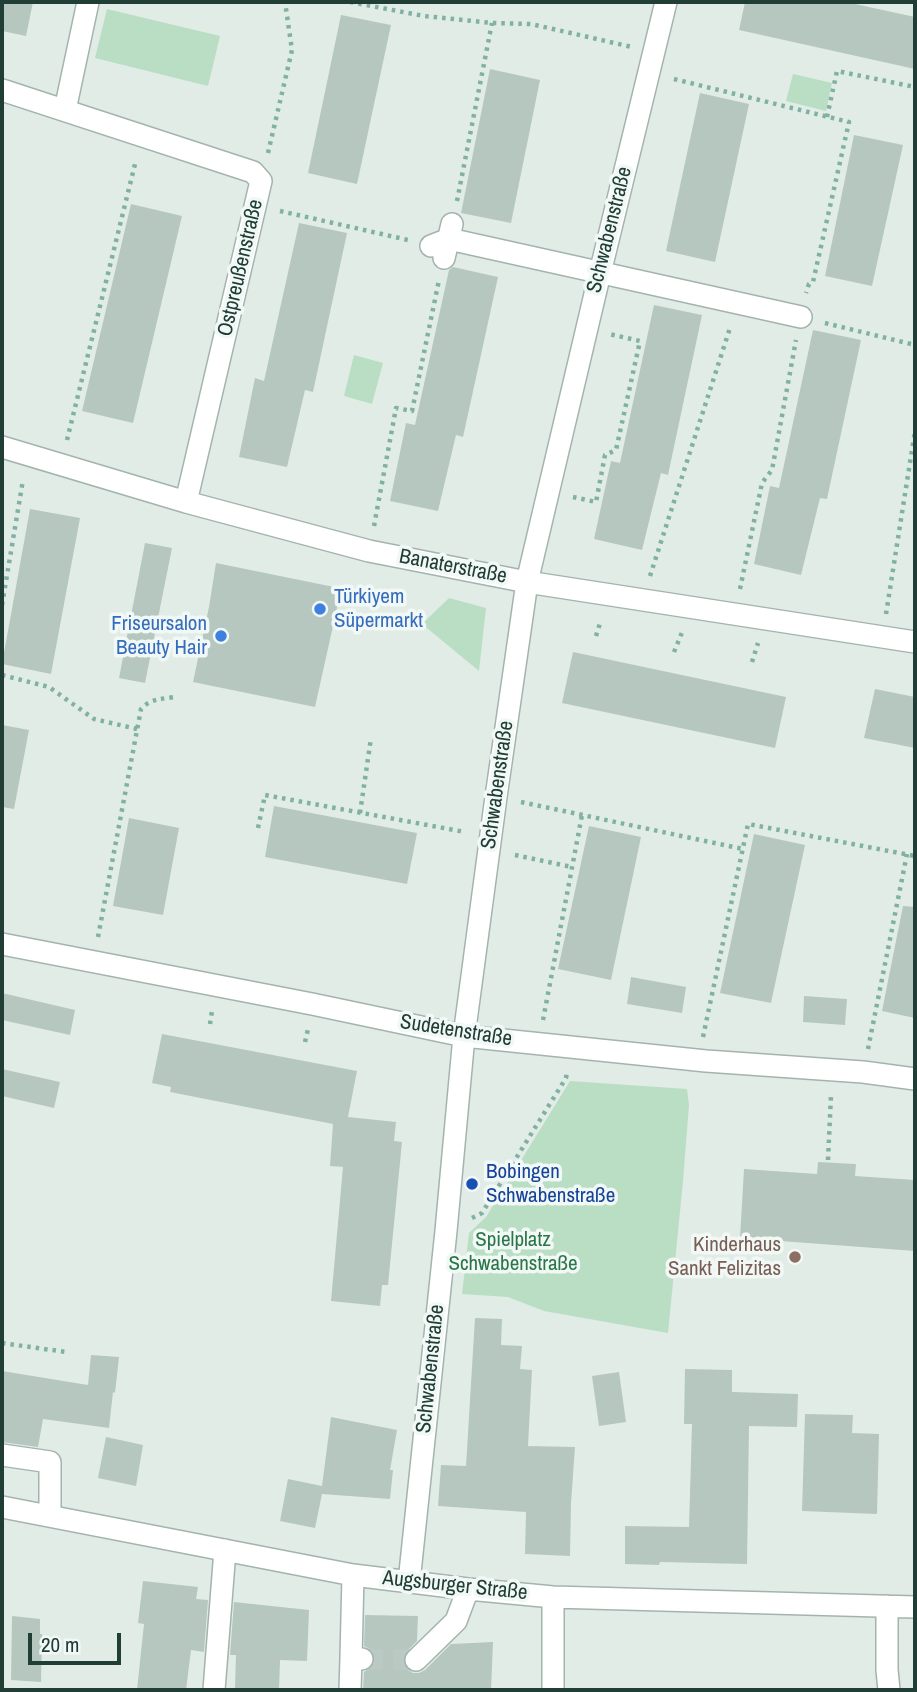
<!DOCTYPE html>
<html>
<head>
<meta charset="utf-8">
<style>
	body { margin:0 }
	#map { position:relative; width:917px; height:1692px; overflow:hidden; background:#e1ece7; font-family:"Archivo Narrow",sans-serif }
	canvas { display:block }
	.frame { position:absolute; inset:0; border:4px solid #203d36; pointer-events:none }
	.scale { position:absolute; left:28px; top:1633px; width:93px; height:32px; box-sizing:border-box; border:4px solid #203d36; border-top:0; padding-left:9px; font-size:21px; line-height:24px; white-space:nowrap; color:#203d36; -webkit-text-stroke:5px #f1f8f5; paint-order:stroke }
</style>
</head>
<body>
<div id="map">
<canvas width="917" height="1692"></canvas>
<div class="frame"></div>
<div class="scale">20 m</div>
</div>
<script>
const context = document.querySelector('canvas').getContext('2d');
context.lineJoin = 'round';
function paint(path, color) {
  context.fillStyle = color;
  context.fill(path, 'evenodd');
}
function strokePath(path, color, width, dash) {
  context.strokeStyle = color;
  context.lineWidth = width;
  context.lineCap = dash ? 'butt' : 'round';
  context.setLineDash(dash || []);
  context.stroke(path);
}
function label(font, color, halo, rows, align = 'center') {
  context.font = font + ' "Archivo Narrow",sans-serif';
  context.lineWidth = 7;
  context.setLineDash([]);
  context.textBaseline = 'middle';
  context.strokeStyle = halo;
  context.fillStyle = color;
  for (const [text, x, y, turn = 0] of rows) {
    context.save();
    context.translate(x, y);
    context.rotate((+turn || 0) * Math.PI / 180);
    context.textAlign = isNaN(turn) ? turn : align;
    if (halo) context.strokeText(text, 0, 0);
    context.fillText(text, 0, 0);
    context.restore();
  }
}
const green = new Path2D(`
	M 107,9 L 220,36 L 208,86 L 95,58 Z
	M 793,74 L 832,83 L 826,111 L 786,101 Z
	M 354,355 L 383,363 L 372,404 L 344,396 Z
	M 449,598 L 486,608 L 479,671 L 422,624 Z
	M 570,1081 L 687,1089 L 689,1105 L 683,1181 L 668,1333 L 544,1311 L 508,1297 L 462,1294 L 469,1233 L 486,1217 Z`);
const building = new Path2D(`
	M 2,2 L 33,2 L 26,36 L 2,31 Z
	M 745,2 L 846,2 L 915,17 L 915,69 L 739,30 Z
	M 341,15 L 391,25 L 357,184 L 308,173 Z
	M 490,69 L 540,80 L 511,223 L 461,213 Z
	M 700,93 L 749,104 L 715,262 L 666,251 Z
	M 854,135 L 903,145 L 872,286 L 825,276 Z
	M 131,204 L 182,216 L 133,423 L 82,411 Z
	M 299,223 L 347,233 L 313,392 L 305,390 L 287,467 L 239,457 L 255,378 L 264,381 Z
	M 453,267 L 498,277 L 463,437 L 456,435 L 438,511 L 390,501 L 406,423 L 415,425 L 449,270 Z
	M 654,305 L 702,315 L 668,475 L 661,473 L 642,550 L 594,539 L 611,461 L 620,463 Z
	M 813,330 L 861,340 L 827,499 L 820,498 L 801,575 L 754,564 L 770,486 L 779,488 Z
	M 30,509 L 80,518 L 51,674 L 2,664 Z
	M 145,543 L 172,548 L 145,683 L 119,678 Z
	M 216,563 L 339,588 L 337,608 L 315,707 L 193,682 L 209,607 Z
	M 573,652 L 786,697 L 775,748 L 562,703 Z
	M 875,689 L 915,697 L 915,748 L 864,738 Z
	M 2,725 L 29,730 L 14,809 L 2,807 Z
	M 274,806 L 417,833 L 407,884 L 265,857 Z
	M 129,818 L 179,828 L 163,915 L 113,906 Z
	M 589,826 L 641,837 L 611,980 L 558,969 Z
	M 754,834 L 805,845 L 771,1003 L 720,993 Z
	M 903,906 L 915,907 L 915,1018 L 882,1011 Z
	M 631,977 L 686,987 L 682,1013 L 627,1004 Z
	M 2,993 L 75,1010 L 70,1035 L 2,1020 Z
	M 804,996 L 847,999 L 845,1025 L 803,1022 Z
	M 162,1034 L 357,1071 L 348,1117 L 396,1122 L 394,1141 L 402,1142 L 388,1285 L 382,1285 L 380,1306 L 331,1301 L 343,1167 L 330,1166 L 333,1124 L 170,1092 L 171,1087 L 152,1083 Z
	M 2,1069 L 60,1082 L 54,1108 L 2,1096 Z
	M 818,1162 L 856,1164 L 855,1176 L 915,1180 L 915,1251 L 740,1238 L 744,1169 L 817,1174 Z
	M 475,1318 L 502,1319 L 501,1345 L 522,1346 L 520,1369 L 532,1370 L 528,1446 L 575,1447 L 571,1503 L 570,1556 L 525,1554 L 526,1512 L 438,1506 L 441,1465 L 466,1466 Z
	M 91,1355 L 119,1357 L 115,1393 L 113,1392 L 109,1428 L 43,1419 L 38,1447 L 2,1442 L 2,1371 L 88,1385 Z
	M 685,1369 L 732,1370 L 732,1392 L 798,1394 L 797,1427 L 749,1426 L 747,1564 L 660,1562 L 659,1565 L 625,1564 L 625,1526 L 689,1527 L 692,1424 L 684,1424 Z
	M 619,1372 L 626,1422 L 599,1426 L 592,1376 Z
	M 805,1414 L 853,1415 L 852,1433 L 879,1434 L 877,1514 L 802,1511 Z
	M 331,1417 L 397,1430 L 390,1470 L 393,1470 L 390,1499 L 322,1494 L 315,1528 L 280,1521 L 288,1479 L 322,1486 Z
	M 106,1437 L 143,1445 L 136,1486 L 98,1478 Z
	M 143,1581 L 198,1587 L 196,1599 L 208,1600 L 204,1652 L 191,1650 L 186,1690 L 137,1690 L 144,1624 L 138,1623 Z
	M 234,1602 L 309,1610 L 307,1661 L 280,1660 L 279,1690 L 235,1690 L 236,1655 L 230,1655 Z
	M 365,1615 L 418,1616 L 417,1641 L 407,1651 L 403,1657 L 404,1664 L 406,1669 L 413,1673 L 419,1673 L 425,1670 L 451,1644 L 493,1642 L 491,1690 L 363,1690 L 364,1672 L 372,1667 L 375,1660 L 374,1653 L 370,1649 L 364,1646 Z
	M 12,1616 L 40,1619 L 40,1634 L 42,1634 L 41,1682 L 11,1680 Z`);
const minorTunnel = new Path2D(`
	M 362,1659 L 416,1660`);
const path = new Path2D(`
	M 350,2 L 424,16 L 492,23 L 531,24 L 632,47
	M 674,79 L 849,122 L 813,282 L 809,284 L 806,293
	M 827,117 L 837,71 L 915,87
	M 268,153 L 292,50 L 285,2
	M 457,201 L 492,23
	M 280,211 L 408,240
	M 825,323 L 915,345
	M 67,440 L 136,160
	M 573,497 L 596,502 L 605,455 L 616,450 L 640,341 L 609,334
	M 374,526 L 396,408 L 412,411 L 439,280
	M 650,576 L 730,328
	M 740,589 L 762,483 L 772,470 L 796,340
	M 2,605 L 23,480
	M 886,614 L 915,431
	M 596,636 L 601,620
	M 674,652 L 683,630
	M 752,662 L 758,643
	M 2,675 L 49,687 L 94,719 L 137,729
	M 521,802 L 743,849
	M 360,813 L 371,738
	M 258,828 L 265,795 L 465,832
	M 515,855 L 572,867
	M 98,937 L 141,709 C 150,699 161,699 174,697
	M 543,1020 L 582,815
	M 210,1024 L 212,1011
	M 703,1037 L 748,824 L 915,856
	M 305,1042 L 308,1029
	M 868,1049 L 907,854
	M 828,1160 L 831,1095
	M 472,1218 L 482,1213 L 566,1078 L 567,1071
	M 2,1343 L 66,1352`);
const minor = new Path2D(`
	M 2,90 L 253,172 L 261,181 L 186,502
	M 65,110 L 88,2
	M 431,246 L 449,239 L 801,317
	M 444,258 L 452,224
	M 2,447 L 186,502 L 369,551 L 527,582 L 915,642
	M 2,944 L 312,1004 L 464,1036 L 706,1061 L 863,1072 L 915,1079
	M 2,1455 L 50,1462 L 50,1516
	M 2,1507 L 353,1575 L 468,1589 L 553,1597 L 915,1607
	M 353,1575 L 351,1658 L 362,1659
	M 409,1582 L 446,1231 L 464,1036 L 496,797 L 527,582 L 600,273 L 666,2
	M 553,1597 L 553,1690
	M 887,1606 L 887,1670 L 889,1690
	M 416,1660 L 456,1621 L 468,1589
	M 214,1690 L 225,1550
	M 350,1690 L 351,1658`);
const markers = [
	[320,609,7,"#3f7fe0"],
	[221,636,7,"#3f7fe0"],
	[472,1184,7,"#1a4fb4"],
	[795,1257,7,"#8d6e63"]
];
const streetNames = [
	["Schwabenstraße",610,230,-76],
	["Ostpreußenstraße",241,268,-77],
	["Banaterstraße",453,567,11],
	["Schwabenstraße",498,785,-82],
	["Sudetenstraße",456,1031,9],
	["Schwabenstraße",431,1369,-84],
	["Augsburger Straße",455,1586,6]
];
const shopNames = [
	["Türkiyem",334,597],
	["Süpermarkt",334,621],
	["Friseursalon",207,624,"right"],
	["Beauty Hair",207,648,"right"]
];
const transitNames = [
	["Bobingen",486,1172],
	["Schwabenstraße",486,1196]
];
const parkNames = [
	["Spielplatz",513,1240],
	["Schwabenstraße",513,1264]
];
const educationNames = [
	["Kinderhaus",781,1245],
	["Sankt Felizitas",781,1269]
];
paint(green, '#b9dec3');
paint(building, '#b6c7c0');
strokePath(minorTunnel, '#bac9c4', 21, [21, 10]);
strokePath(minor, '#a3b4ae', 24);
strokePath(path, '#80b1a2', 4.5, [3.5, 5]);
strokePath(minor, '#fff', 21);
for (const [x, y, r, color] of markers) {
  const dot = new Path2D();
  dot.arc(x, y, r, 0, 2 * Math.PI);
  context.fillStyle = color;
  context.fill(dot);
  strokePath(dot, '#f1f8f5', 2.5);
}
label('21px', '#203d36', '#f1f8f5', streetNames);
label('21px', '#366cbe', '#f1f8f5', shopNames, 'left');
label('21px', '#164399', '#f1f8f5', transitNames, 'left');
label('21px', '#297647', '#f1f8f5', parkNames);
label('21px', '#785e54', '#f1f8f5', educationNames, 'right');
</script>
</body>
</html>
